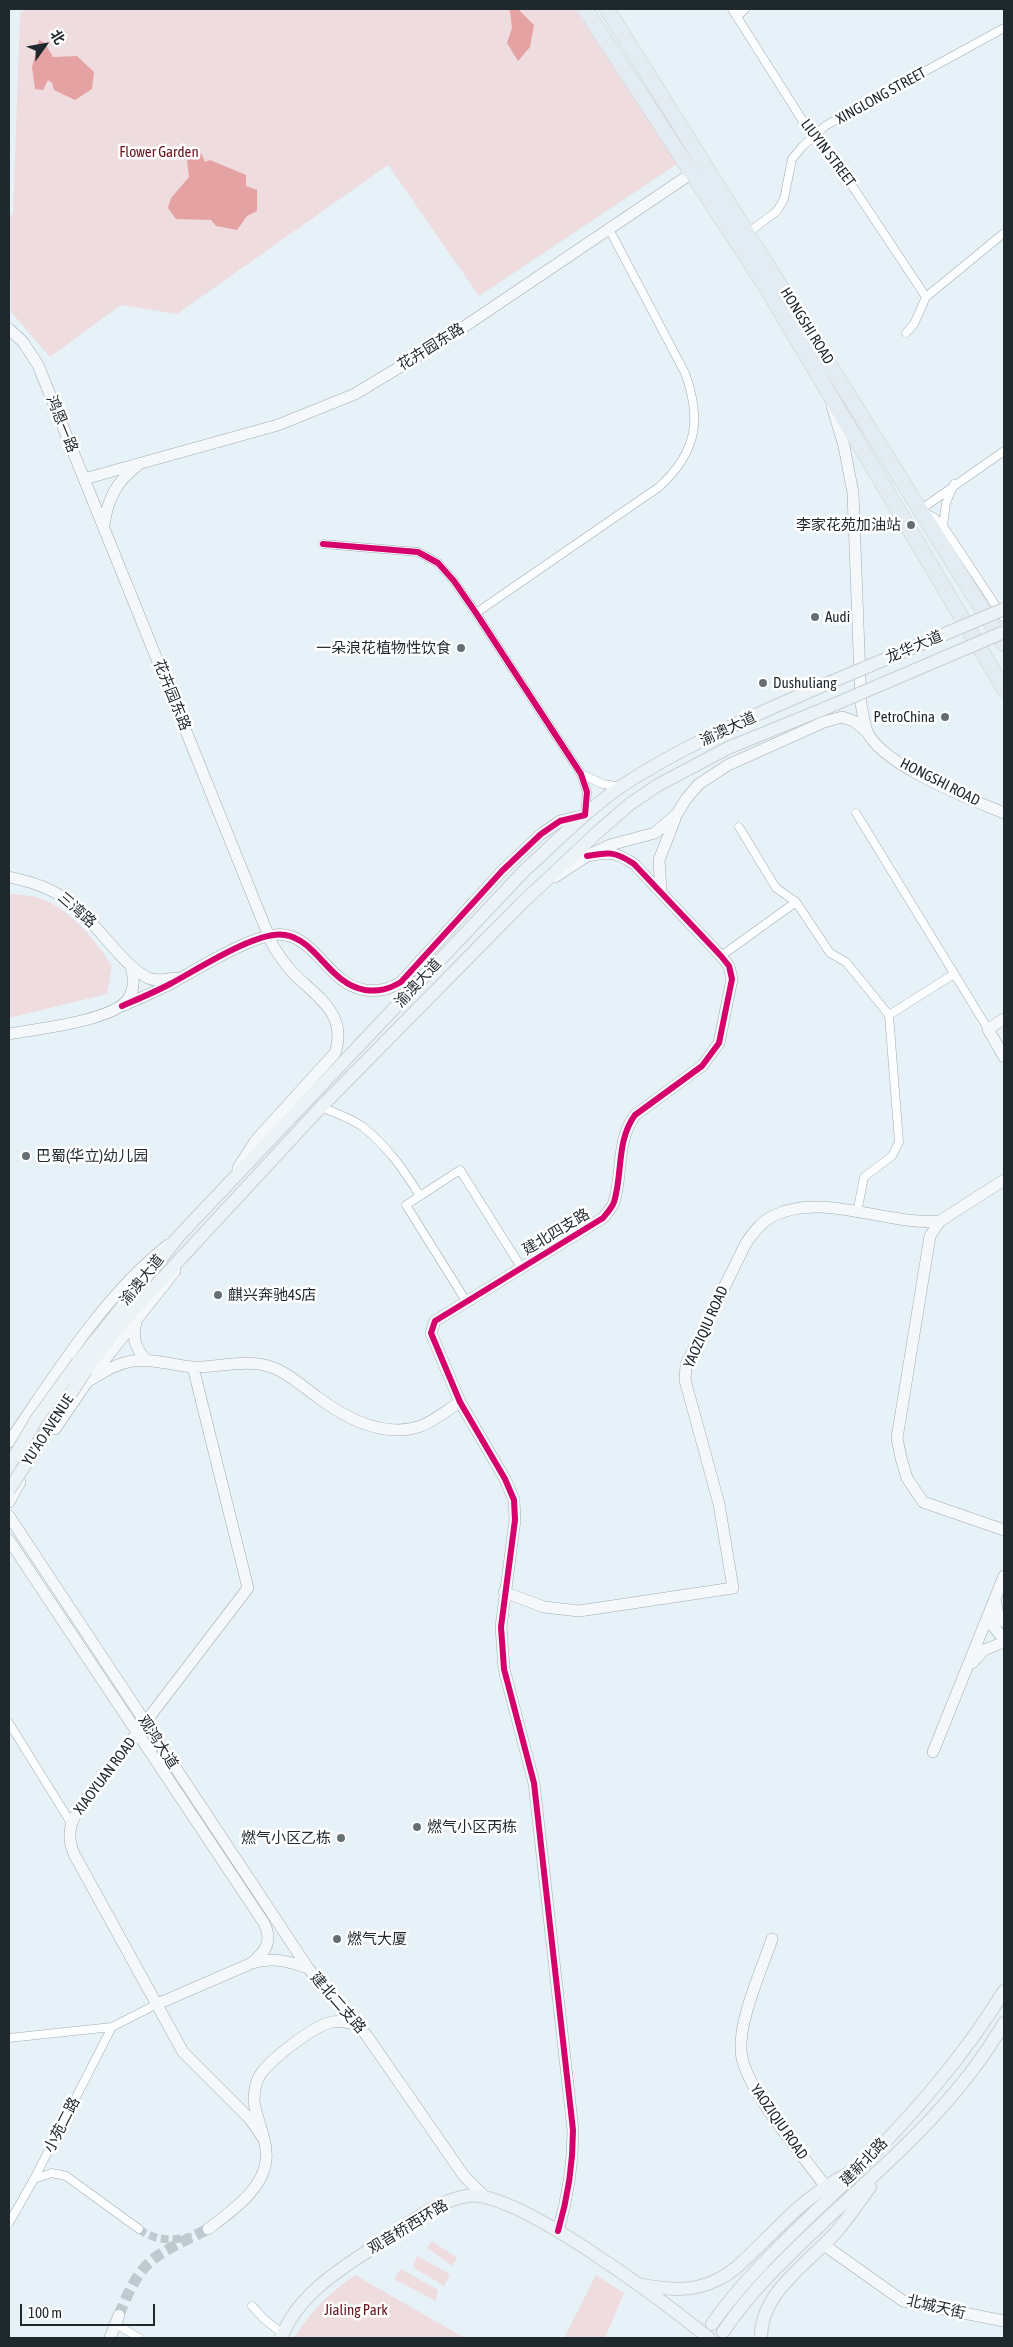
<!DOCTYPE html>
<html>
<head>
<meta charset="utf-8">
<style>
	body { margin:0 }
	#map { position:relative; width:1013px; height:2347px; overflow:hidden; background:#e6f2f8; font-family:"Asap Condensed","Noto Sans SC",sans-serif }
	canvas { display:block }
	.frame { position:absolute; inset:0; border:10px solid #1e282d; pointer-events:none }
	.north { position:absolute; left:20px; top:20px; width:50px; height:50px; -webkit-text-stroke:4px #fff; paint-order:stroke; rotate:58deg; font-size:14px; font-weight:700; line-height:20px; text-align:center; color:#1e282d }
	.north::after { content:''; display:block; margin:auto; width:18px; height:22px; background:#1e282d; clip-path:polygon(50% 0,100% 100%,50% 72%,0 100%) }
	.scale { position:absolute; left:20px; top:2304px; width:135px; height:22px; box-sizing:border-box; border:2px solid #1e282d; border-top:0; padding-left:6px; font-size:15px; line-height:18px; white-space:nowrap; color:#1e282d; -webkit-text-stroke:4px #fff; paint-order:stroke }
</style>
</head>
<body>
<div id="map">
<canvas width="1013" height="2347"></canvas>
<div class="frame"></div>
<div class="north">北</div>
<div class="scale">100 m</div>
</div>
<script>
const context = document.querySelector('canvas').getContext('2d');
context.lineJoin = 'round';
function paint(path, color) {
  context.fillStyle = color;
  context.fill(path, 'evenodd');
}
function strokePath(path, color, width, dash) {
  context.strokeStyle = color;
  context.lineWidth = width;
  context.lineCap = dash ? 'butt' : 'round';
  context.setLineDash(dash || []);
  context.stroke(path);
}
function label(font, color, halo, rows, align = 'center') {
  context.font = font + ' "Asap Condensed","Noto Sans SC",sans-serif';
  context.lineWidth = 5;
  context.setLineDash([]);
  context.textBaseline = 'middle';
  context.strokeStyle = halo;
  context.fillStyle = color;
  for (const [text, x, y, turn = 0] of rows) {
    context.save();
    context.translate(x, y);
    context.rotate((+turn || 0) * Math.PI / 180);
    context.textAlign = isNaN(turn) ? turn : align;
    if (halo) context.strokeText(text, 0, 0);
    context.fillText(text, 0, 0);
    context.restore();
  }
}
const green = new Path2D(`
	M 26,9 L 575,9 L 677,164 L 479,296 L 388,165 L 177,314 L 121,305 L 50,357 L 11,312 L 11,281 L 9,280 L 9,213 L 13,216 L 20,13 Z
	M 9,894 C 20,894 37,896 47,901 C 73,913 97,942 112,966 L 107,994 L 9,1018 Z
	M 432,2241 L 457,2258 L 452,2266 L 427,2248 Z
	M 417,2256 L 450,2274 L 444,2286 L 413,2267 Z
	M 401,2269 L 438,2290 L 436,2301 L 394,2279 Z
	M 355,2275 L 465,2338 L 294,2338 C 313,2309 327,2295 355,2275 Z
	M 596,2275 L 624,2293 L 605,2338 L 564,2338 Z`);
const water = new Path2D(`
	M 506,9 L 518,9 L 534,25 L 530,47 L 518,61 L 507,43 L 512,28 L 510,11 Z
	M 39,40 L 45,43 L 53,57 L 77,56 L 94,72 L 92,89 L 75,100 L 54,90 L 52,83 L 48,80 L 43,90 L 35,89 L 32,67 Z
	M 192,153 L 201,153 L 205,162 L 210,160 L 246,175 L 246,186 L 257,190 L 257,211 L 247,216 L 237,230 L 216,226 L 211,220 L 176,219 L 168,208 L 171,198 L 189,177 L 187,161 Z`);
const streetTunnel = new Path2D(`
	M 139,2229 C 156,2242 172,2240 192,2237`);
const secondaryTunnel = new Path2D(`
	M 119,2315 C 142,2256 155,2256 208,2229`);
const street = new Path2D(`
	M 732,9 L 813,137 L 835,160 L 926,297
	M 737,17 L 745,9
	M 749,232 L 777,211 L 784,199 L 792,159 L 802,147 L 825,126 L 1004,28
	M 906,333 L 914,324 L 926,297 L 1004,233
	M 954,484 L 946,503 L 943,526 L 1004,618
	M 943,526 L 935,518 L 920,510 L 1004,451
	M 323,544 L 418,552 L 438,563 L 454,581 L 476,613 L 581,774 L 587,792 L 585,815
	M 476,613 L 659,487 C 697,452 702,420 685,373 L 609,229
	M 581,774 L 603,784 L 621,787
	M 856,813 L 988,1029
	M 739,827 L 776,888 L 796,902 L 830,953 L 846,962 L 889,1015
	M 721,956 L 796,902
	M 321,1107 C 335,1113 351,1118 363,1127 C 387,1146 404,1170 420,1196
	M 857,1213 L 864,1177 L 892,1156 L 899,1142 L 889,1015 L 954,974
	M 466,1301 L 406,1205 L 460,1170 L 521,1267
	M 9,1723 L 71,1823
	M 9,2038 L 112,2027 L 155,2005
	M 34,2179 L 52,2173 L 66,2176 L 139,2229
	M 9,2223 L 34,2179 L 112,2027
	M 252,2306 L 264,2319 L 283,2334
	M 116,2324 L 139,2338`);
const secondary = new Path2D(`
	M 9,329 L 23,342 L 38,365 L 272,944 C 278,954 285,964 293,973 C 317,997 348,1014 335,1053 L 256,1140 L 238,1168
	M 832,406 L 844,446 L 853,493 L 861,704 C 863,713 864,723 867,731 C 881,765 970,799 1004,813
	M 84,479 L 278,425 L 355,394 L 446,339 L 692,173
	M 104,524 C 108,499 116,482 137,466
	M 9,877 C 32,882 52,888 71,903 C 97,923 121,964 148,978 C 157,982 166,979 175,978
	M 555,877 L 587,856 L 610,845 L 655,833 L 677,814 L 686,799 L 699,784 L 728,765 L 824,722 L 842,717 L 854,721 L 867,732
	M 661,892 L 659,860 L 675,819
	M 122,1006 C 138,999 155,992 170,984 C 195,971 257,930 285,935 C 317,940 329,984 365,990 C 379,992 389,989 401,982 L 502,871 L 541,834 L 560,821 L 585,815
	M 1004,1019 L 988,1029 L 1004,1057
	M 9,1034 C 36,1029 113,1021 128,999 C 135,989 134,977 131,966
	M 1004,1180 L 940,1221 L 930,1236 L 897,1438 L 901,1458 L 907,1478 L 923,1502 L 1004,1530
	M 136,1322 C 132,1338 135,1348 147,1361
	M 193,1367 L 248,1588 L 79,1809 C 69,1824 67,1837 74,1854 L 183,2052 L 250,2119 L 263,2138
	M 87,1382 C 102,1373 115,1364 132,1361 C 151,1358 172,1365 192,1367 C 218,1368 246,1358 271,1367 C 287,1372 302,1386 316,1396 C 345,1418 383,1439 421,1426 C 434,1421 447,1410 460,1402
	M 55,1429 L 87,1382 L 175,1271
	M 9,1442 C 55,1375 103,1296 168,1245
	M 9,1502 L 20,1482
	M 9,1516 L 308,1968 L 367,2036 L 464,2176 L 483,2195
	M 9,1540 L 264,1923 C 273,1941 266,1951 252,1963
	M 504,1592 L 544,1607 L 579,1611 L 733,1588 L 719,1504 L 685,1380 L 686,1365 L 746,1243 C 754,1232 761,1222 773,1216 C 822,1191 886,1226 940,1221
	M 995,1599 L 998,1615 L 1004,1622
	M 987,1619 L 1004,1639
	M 972,1663 L 984,1650 L 1004,1642
	M 933,1752 L 1004,1576
	M 772,1939 C 762,1969 739,2019 741,2050 C 742,2086 803,2155 825,2186
	M 155,2005 L 252,1963 C 273,1957 288,1961 308,1968
	M 208,2229 C 232,2211 270,2185 266,2151 C 265,2134 256,2118 254,2101 C 254,2092 255,2083 260,2075 C 271,2059 313,2026 332,2022 C 341,2020 350,2023 358,2025
	M 558,2231 C 568,2197 573,2166 573,2130 L 534,1783 L 504,1669 L 501,1627 L 515,1520 L 514,1500 L 505,1479 L 460,1402 L 431,1333 L 435,1321 L 603,1218 C 606,1214 612,1208 614,1202 C 623,1173 616,1141 635,1115 L 702,1066 L 719,1043 L 732,979 L 729,966 L 721,956 L 634,864 C 615,851 608,852 587,856
	M 824,2245 L 903,2301 L 1004,2321
	M 110,2338 L 119,2315`);
const primary = new Path2D(`
	M 78,1362 L 179,1236 L 525,870 C 557,841 588,809 623,785 C 686,744 755,715 824,685
	M 86,1370 L 115,1332 L 159,1282 L 321,1107 L 522,903 L 600,830 L 630,804 L 658,785 L 728,748 L 826,708
	M 643,2285 C 669,2290 693,2292 717,2280 C 736,2271 749,2255 764,2241 C 790,2215 814,2191 847,2174
	M 712,2324 C 753,2266 808,2220 858,2170 C 914,2113 962,2059 1004,1991
	M 723,2332 C 754,2286 794,2250 834,2212 C 897,2155 961,2097 1004,2023
	M 281,2338 C 297,2297 335,2272 371,2249 C 399,2231 434,2201 467,2196 C 515,2188 668,2305 709,2338
	M 761,2338 C 760,2292 810,2262 837,2231 C 849,2217 859,2202 870,2187`);
const highway = new Path2D(`
	M 585,9 L 766,287 L 1004,689
	M 607,9 L 1004,644`);
const primaryBridge = new Path2D(`
	M 824,685 L 1004,609
	M 826,708 L 1004,632
	M 9,1466 L 36,1420 L 78,1362
	M 9,1490 L 86,1370`);
const cycleway = new Path2D(`
	M 122,1006 C 138,999 155,992 170,984 C 195,971 257,930 285,935 C 317,940 329,984 365,990 C 379,992 389,989 401,982 L 502,871 L 541,834 L 560,821 L 585,815 L 587,792 L 581,774 L 476,613 L 454,581 L 438,563 L 418,552 L 323,544
	M 558,2231 C 568,2197 573,2166 573,2130 L 534,1783 L 504,1669 L 501,1627 L 515,1520 L 514,1500 L 505,1479 L 460,1402 L 431,1333 L 435,1321 L 603,1218 C 606,1214 612,1208 614,1202 C 623,1173 616,1141 635,1115 L 702,1066 L 719,1043 L 732,979 L 729,966 L 721,956 L 634,864 C 615,851 608,852 587,856`);
const markers = [
	[911,525,5,"#646f74"],
	[815,617,5,"#646f74"],
	[461,648,5,"#646f74"],
	[763,683,5,"#646f74"],
	[945,717,5,"#646f74"],
	[26,1156,5,"#646f74"],
	[218,1295,5,"#646f74"],
	[417,1827,5,"#646f74"],
	[341,1838,5,"#646f74"],
	[337,1939,5,"#646f74"]
];
const streetNames = [
	["XINGLONG STREET",881,96,-29],
	["LIUYIN STREET",828,153,53],
	["HONGSHI ROAD",807,326,58],
	["花卉园东路",431,347,-32],
	["鸿恩一路",62,424,68],
	["龙华大道",914,647,-23],
	["花卉园东路",172,695,68],
	["渝澳大道",728,729,-25],
	["HONGSHI ROAD",940,782,27],
	["三湾路",77,910,41],
	["渝澳大道",418,983,-47],
	["建北四支路",556,1232,-31],
	["渝澳大道",142,1280,-51],
	["YAOZIQIU ROAD",706,1327,-66],
	["YU'AO AVENUE",48,1430,-57],
	["观鸿大道",158,1742,57],
	["XIAOYUAN ROAD",105,1776,-53],
	["建北二支路",338,2003,49],
	["YAOZIQIU ROAD",779,2122,55],
	["小苑二路",62,2125,-63],
	["建新北路",864,2162,-46],
	["观音桥西环路",408,2227,-31],
	["北城天街",936,2307,13]
];
const parkNames = [
	["Flower Garden",159,152],
	["Jialing Park",356,2310]
];
const poiNames = [
	["李家花苑加油站",901,525,"right"],
	["Audi",825,617],
	["一朵浪花植物性饮食",451,648,"right"],
	["Dushuliang",773,683],
	["PetroChina",935,717,"right"],
	["巴蜀(华立)幼儿园",36,1156],
	["麒兴奔驰4S店",228,1295],
	["燃气小区丙栋",427,1827],
	["燃气小区乙栋",331,1838,"right"],
	["燃气大厦",347,1939]
];
paint(green, '#efdcde');
paint(water, '#e4a2a3');
strokePath(streetTunnel, '#becacf', 8, [8, 4]);
strokePath(secondaryTunnel, '#becacf', 11, [11, 5.5]);
strokePath(street, '#a2acb2', 9);
strokePath(secondary, '#a2acb2', 12);
strokePath(primary, '#c9cfd3', 14);
strokePath(highway, '#c9cfd3', 16);
strokePath(street, '#fbfdfe', 8);
strokePath(secondary, '#f4f8fb', 11);
strokePath(primary, '#ecf3f7', 12);
strokePath(highway, '#e2ecf2', 15);
strokePath(primaryBridge, '#c9cfd3', 14, []);
strokePath(primaryBridge, '#ecf3f7', 12);
strokePath(cycleway, '#d6006c', 6);
for (const [x, y, r, color] of markers) {
  const dot = new Path2D();
  dot.arc(x, y, r, 0, 2 * Math.PI);
  context.fillStyle = color;
  context.fill(dot);
  strokePath(dot, '#fff', 2);
}
label('15px', '#1e282d', '#fff', streetNames);
label('15px', '#6d141d', '#fff', parkNames);
label('15px', '#1e282d', '#fff', poiNames, 'left');
</script>
</body>
</html>
